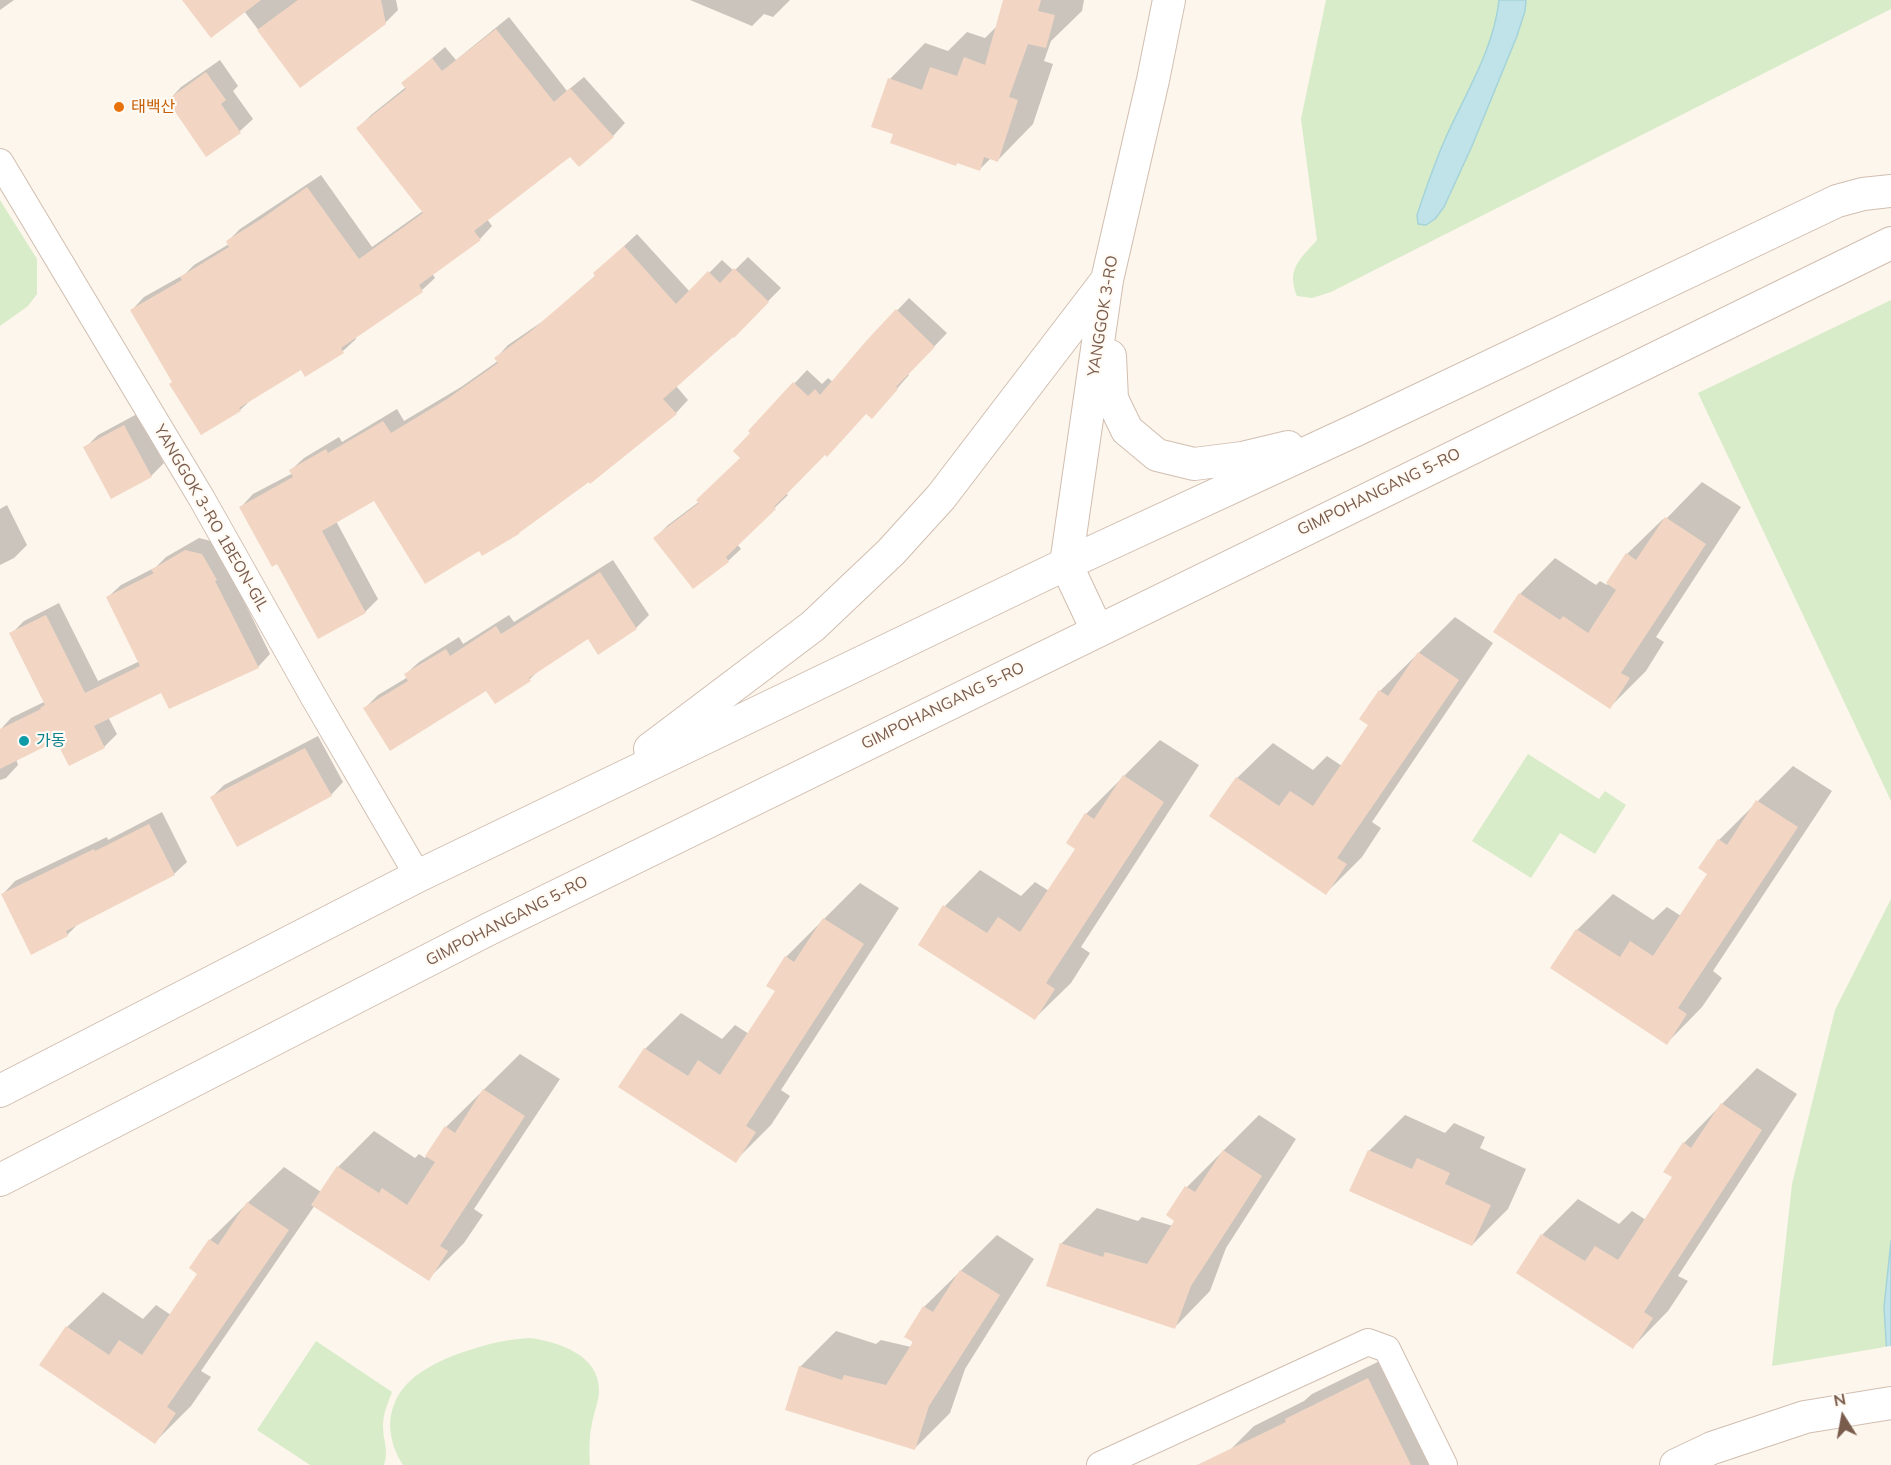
<!DOCTYPE html>
<html>
<head>
<meta charset="utf-8">
<style>
	body { margin:0 }
	#map { position:relative; width:1891px; height:1465px; overflow:hidden; background:#fdf6ec; font-family:Mulish,sans-serif }
	canvas { display:block }
	.north { position:absolute; left:1813px; top:1387px; width:60px; height:60px; -webkit-text-stroke:4px #fffaf3; paint-order:stroke; rotate:349deg; font-size:16px; font-weight:700; line-height:24px; text-align:center; color:#7a5c4d }
	.north::after { content:''; display:block; margin:auto; width:21px; height:27px; background:#7a5c4d; clip-path:polygon(50% 0,100% 100%,50% 72%,0 100%) }
</style>
</head>
<body>
<div id="map">
<canvas width="1891" height="1465"></canvas>
<div class="north">N</div>
</div>
<script>
const context = document.querySelector('canvas').getContext('2d');
context.lineJoin = 'round';
function paint(path, color) {
  context.fillStyle = color;
  context.fill(path, 'evenodd');
}
function strokePath(path, color, width, dash) {
  context.strokeStyle = color;
  context.lineWidth = width;
  context.lineCap = dash ? 'butt' : 'round';
  context.setLineDash(dash || []);
  context.stroke(path);
}
function label(font, color, halo, rows, align = 'center') {
  context.font = font + ' Mulish,"Noto Sans KR",sans-serif';
  context.lineWidth = 4.5;
  context.setLineDash([]);
  context.textBaseline = 'middle';
  context.strokeStyle = halo;
  context.fillStyle = color;
  for (const [text, x, y, turn = 0] of rows) {
    context.save();
    context.translate(x, y);
    context.rotate((+turn || 0) * Math.PI / 180);
    context.textAlign = isNaN(turn) ? turn : align;
    if (halo) context.strokeText(text, 0, 0);
    context.fillText(text, 0, 0);
    context.restore();
  }
}
const green = new Path2D(`
	M 1326,0 L 1891,0 L 1891,9 L 1331,292 L 1312,298 L 1297,296 C 1286,269 1300,259 1317,240 L 1301,119 Z
	M 0,200 L 37,259 L 37,294 L 28,306 L 0,326 Z
	M 1891,300 L 1891,801 L 1698,393 Z
	M 1528,754 L 1599,799 L 1605,791 L 1626,805 L 1595,854 L 1560,833 L 1531,878 L 1472,841 Z
	M 1891,899 L 1891,1346 L 1772,1366 L 1792,1184 L 1835,1010 Z
	M 530,1338 C 559,1342 599,1355 599,1390 C 599,1401 594,1412 592,1423 C 589,1437 589,1451 590,1465 L 403,1465 C 395,1453 391,1441 390,1426 C 390,1410 397,1392 410,1381 C 435,1357 496,1339 530,1338 Z
	M 316,1341 L 392,1392 C 388,1403 383,1413 383,1426 C 383,1441 389,1450 384,1465 L 310,1465 L 257,1430 Z`);
const water = new Path2D(`
	M 1499,0 L 1526,0 L 1525,11 L 1517,36 L 1472,146 L 1444,207 L 1435,219 L 1426,225 L 1418,224 L 1417,215 C 1426,188 1435,162 1446,137 C 1466,92 1494,49 1499,0 Z
	M 1891,1241 L 1891,1421 L 1884,1307 Z`);
const pier = new Path2D(`
	M 1891,1346 L 1891,1424 L 1888,1421 L 1883,1347 Z`);
const shadow = new Path2D(`
	M 0,0 L 14,0 L 0,10 Z
	M 184,0 L 396,0 L 398,10 L 385,23 L 301,86 L 244,11 Z
	M 690,0 L 790,0 L 773,17 L 764,14 L 752,26 Z
	M 1004,0 L 1084,0 L 1082,11 L 1051,41 L 1044,61 L 1053,64 L 1033,124 L 998,160 L 991,158 L 979,170 L 895,133 L 890,79 L 925,43 L 948,51 L 967,32 L 985,38 L 997,26 Z
	M 509,17 L 567,91 L 584,77 L 625,123 L 613,136 L 570,155 L 487,219 L 492,226 L 480,239 L 432,273 L 435,278 L 422,290 L 355,337 L 356,339 L 343,351 L 306,375 L 301,368 L 252,399 L 240,410 L 173,382 L 132,310 L 144,297 L 185,274 L 194,265 L 229,244 L 227,242 L 240,229 L 321,175 L 372,247 L 423,211 L 358,128 L 371,115 L 406,87 L 403,83 L 445,47 L 456,60 Z
	M 220,60 L 238,86 L 233,91 L 253,119 L 240,131 L 207,155 L 169,100 L 181,87 Z
	M 637,234 L 690,292 L 722,260 L 734,271 L 748,257 L 781,288 L 734,336 L 676,386 L 688,400 L 676,413 L 589,480 L 479,549 L 375,499 L 336,521 L 378,599 L 365,612 L 319,637 L 278,562 L 241,507 L 253,494 L 293,473 L 291,470 L 304,458 L 339,437 L 342,442 L 397,409 L 404,421 L 461,387 L 498,361 L 496,358 L 508,345 L 546,319 L 596,275 L 608,261 Z
	M 909,298 L 947,333 L 908,374 L 909,375 L 872,417 L 866,412 L 785,493 L 788,495 L 737,544 L 741,549 L 728,561 L 655,538 L 668,525 L 700,501 L 742,458 L 752,433 L 750,431 L 807,370 L 822,384 L 828,378 L 833,382 L 868,341 Z
	M 137,414 L 164,463 L 151,476 L 85,448 L 98,435 Z
	M 1702,482 L 1741,507 L 1656,637 L 1664,642 L 1646,671 L 1610,707 L 1520,594 L 1555,558 L 1596,585 L 1600,581 L 1607,585 L 1627,554 L 1663,519 L 1665,520 Z
	M 7,505 L 27,545 L 14,558 L 0,565 L 0,509 Z
	M 199,538 L 215,542 L 270,654 L 258,667 L 162,691 L 108,717 L 117,734 L 104,747 L 57,739 L 16,759 L 18,765 L 6,778 L 0,780 L 0,730 L 11,718 L 46,701 L 11,634 L 24,621 L 59,603 L 98,681 L 140,661 L 108,597 L 121,585 L 156,567 L 166,557 Z
	M 613,560 L 649,615 L 636,628 L 599,653 L 589,637 L 542,667 L 530,679 L 495,702 L 487,689 L 365,708 L 378,695 L 408,677 L 406,674 L 419,662 L 459,637 L 463,644 L 509,615 L 514,622 Z
	M 1455,617 L 1493,643 L 1372,822 L 1381,828 L 1362,857 L 1326,893 L 1237,778 L 1273,743 L 1313,770 L 1327,756 L 1342,766 L 1370,724 L 1361,718 L 1380,691 Z
	M 318,736 L 343,782 L 331,795 L 212,797 L 224,785 Z
	M 1160,740 L 1199,765 L 1081,947 L 1090,953 L 1071,983 L 1035,1018 L 920,945 L 945,906 L 980,870 L 1021,896 L 1035,882 L 1049,891 L 1077,848 L 1086,814 Z
	M 1793,766 L 1832,791 L 1713,971 L 1722,978 L 1702,1007 L 1667,1043 L 1552,967 L 1577,930 L 1613,894 L 1653,920 L 1667,907 L 1681,916 L 1709,873 L 1701,867 L 1719,840 Z
	M 162,812 L 187,862 L 174,874 L 80,922 L 67,935 L 3,894 L 15,881 L 107,837 L 108,840 Z
	M 860,883 L 899,908 L 781,1090 L 790,1096 L 771,1125 L 735,1161 L 645,1049 L 681,1013 L 722,1039 L 735,1025 L 749,1034 L 777,991 L 786,957 Z
	M 520,1054 L 560,1079 L 474,1209 L 483,1215 L 464,1243 L 428,1279 L 315,1205 L 201,1371 L 211,1377 L 191,1406 L 155,1442 L 67,1327 L 103,1292 L 143,1319 L 156,1305 L 171,1315 L 199,1273 L 210,1240 L 284,1167 L 321,1192 L 338,1167 L 374,1131 L 415,1158 L 419,1154 L 425,1158 L 446,1127 Z
	M 1757,1068 L 1797,1094 L 1678,1276 L 1688,1281 L 1668,1311 L 1633,1347 L 1518,1273 L 1543,1234 L 1578,1199 L 1619,1224 L 1632,1211 L 1646,1220 L 1674,1177 L 1684,1143 Z
	M 1259,1115 L 1296,1139 L 1226,1248 L 1210,1291 L 1175,1327 L 1061,1244 L 1097,1208 L 1138,1221 L 1142,1217 L 1173,1226 L 1177,1221 L 1168,1215 L 1187,1187 Z
	M 1405,1115 L 1445,1133 L 1454,1123 L 1485,1137 L 1480,1148 L 1526,1169 L 1508,1209 L 1472,1245 L 1369,1151 Z
	M 997,1235 L 1034,1259 L 965,1369 L 950,1413 L 914,1449 L 800,1367 L 836,1331 L 876,1344 L 881,1340 L 911,1347 L 924,1307 Z
	M 1394,1354 L 1448,1465 L 1236,1465 L 1229,1451 L 1254,1426 L 1304,1401 L 1312,1394 Z`);
const building = new Path2D(`
	M 182,0 L 261,0 L 211,38 Z
	M 298,0 L 381,0 L 386,24 L 300,88 L 257,30 Z
	M 1003,0 L 1041,0 L 1038,11 L 1055,15 L 1046,48 L 1028,44 L 1009,97 L 1018,100 L 998,162 L 984,157 L 980,171 L 957,163 L 956,166 L 890,143 L 893,134 L 871,127 L 888,78 L 922,90 L 930,67 L 957,76 L 964,57 L 985,65 Z
	M 496,29 L 554,102 L 570,88 L 614,137 L 579,167 L 570,157 L 474,231 L 481,240 L 419,285 L 423,292 L 341,348 L 344,353 L 305,377 L 301,370 L 239,408 L 241,411 L 201,435 L 169,384 L 172,382 L 130,310 L 182,280 L 180,277 L 229,247 L 226,241 L 261,219 L 307,187 L 359,259 L 423,213 L 356,128 L 406,89 L 401,83 L 432,58 L 442,71 Z
	M 206,72 L 226,100 L 221,104 L 241,133 L 206,157 L 167,100 Z
	M 624,246 L 676,304 L 708,271 L 720,283 L 734,268 L 769,302 L 734,338 L 733,337 L 663,399 L 677,414 L 590,484 L 589,482 L 519,533 L 519,534 L 482,556 L 479,551 L 425,584 L 374,501 L 322,531 L 366,613 L 318,639 L 277,564 L 272,567 L 239,507 L 293,477 L 289,470 L 326,449 L 328,453 L 383,421 L 391,433 L 447,399 L 498,363 L 494,358 L 531,331 L 595,276 L 593,273 Z
	M 896,309 L 935,347 L 896,387 L 898,389 L 872,419 L 866,414 L 827,457 L 825,455 L 774,507 L 776,509 L 726,557 L 729,562 L 693,589 L 653,538 L 699,503 L 696,500 L 740,458 L 733,451 L 750,433 L 748,431 L 793,382 L 808,396 L 815,389 L 820,395 L 867,340 Z
	M 124,425 L 152,477 L 111,499 L 83,447 Z
	M 1665,517 L 1706,544 L 1621,673 L 1630,678 L 1610,709 L 1493,632 L 1519,593 L 1560,620 L 1563,616 L 1588,633 L 1616,590 L 1606,583 L 1626,553 L 1636,560 Z
	M 185,550 L 202,554 L 217,580 L 215,581 L 259,668 L 169,709 L 161,693 L 94,726 L 105,748 L 69,766 L 56,741 L 0,769 L 0,729 L 41,709 L 40,708 L 45,705 L 9,633 L 46,615 L 85,693 L 140,666 L 106,597 L 154,573 L 151,570 Z
	M 600,572 L 637,629 L 598,655 L 588,639 L 529,678 L 531,681 L 495,704 L 486,691 L 390,751 L 363,708 L 408,681 L 404,674 L 446,649 L 450,656 L 496,626 L 501,634 Z
	M 1418,652 L 1459,680 L 1337,858 L 1347,864 L 1326,895 L 1209,816 L 1236,777 L 1279,806 L 1290,791 L 1313,806 L 1368,725 L 1359,719 L 1379,690 L 1388,696 Z
	M 305,748 L 332,796 L 237,847 L 210,797 Z
	M 1123,775 L 1164,802 L 1046,983 L 1055,989 L 1035,1020 L 918,945 L 943,905 L 987,933 L 998,917 L 1020,932 L 1075,849 L 1066,843 L 1085,813 L 1094,819 Z
	M 1756,800 L 1798,827 L 1678,1008 L 1687,1014 L 1667,1045 L 1550,968 L 1576,929 L 1620,957 L 1630,941 L 1653,956 L 1707,874 L 1698,868 L 1718,839 L 1727,845 Z
	M 149,824 L 175,875 L 66,931 L 68,936 L 31,955 L 1,894 L 94,849 L 95,851 Z
	M 823,918 L 864,944 L 746,1126 L 756,1132 L 736,1163 L 618,1087 L 644,1048 L 688,1076 L 698,1060 L 720,1075 L 775,991 L 766,986 L 785,956 L 794,962 Z
	M 483,1089 L 525,1116 L 440,1246 L 448,1251 L 429,1281 L 311,1205 L 337,1166 L 379,1193 L 382,1188 L 407,1205 L 435,1162 L 425,1156 L 445,1126 L 455,1133 Z
	M 1721,1103 L 1762,1130 L 1644,1312 L 1653,1318 L 1633,1349 L 1516,1273 L 1541,1234 L 1585,1261 L 1595,1246 L 1618,1260 L 1672,1177 L 1663,1172 L 1683,1142 L 1691,1148 Z
	M 1223,1150 L 1262,1176 L 1191,1286 L 1175,1329 L 1046,1286 L 1060,1243 L 1103,1257 L 1105,1252 L 1147,1264 L 1174,1221 L 1166,1215 L 1185,1186 L 1195,1192 Z
	M 1368,1150 L 1412,1169 L 1417,1158 L 1450,1173 L 1445,1184 L 1491,1205 L 1472,1246 L 1349,1191 Z
	M 247,1202 L 289,1230 L 167,1407 L 176,1413 L 155,1444 L 39,1365 L 66,1326 L 109,1355 L 119,1340 L 142,1355 L 197,1274 L 189,1268 L 209,1239 L 218,1245 Z
	M 960,1270 L 1000,1295 L 929,1406 L 915,1450 L 785,1410 L 799,1366 L 842,1380 L 844,1375 L 886,1385 L 913,1342 L 904,1337 L 923,1306 L 933,1312 Z
	M 1368,1378 L 1411,1465 L 1197,1465 L 1286,1422 L 1285,1419 Z`);
const minor = new Path2D(`
	M 0,162 L 202,499 L 313,696 L 418,876
	M 1100,1465 L 1368,1342 L 1387,1349 L 1444,1465`);
const tertiary = new Path2D(`
	M 1110,356 L 1112,399 L 1127,430 L 1157,455 L 1194,464 L 1242,458 L 1288,447
	M 1097,630 L 1066,564 L 1107,280 L 1153,80 L 1169,0
	M 650,749 L 813,626 L 891,552 L 941,497 L 1107,280
	M 0,1091 L 418,876 L 1066,564 L 1358,429 L 1837,201 L 1863,194 L 1891,191
	M 0,1180 L 487,930 L 1891,243
	M 1676,1465 L 1712,1448 L 1805,1417 L 1891,1403`);
const markers = [
	[119,107,6,"#e8710a"],
	[24,741,6,"#0f9aa8"]
];
const foodNames = [
	["태백산",131,107]
];
const streetNames = [
	["YANGGOK 3-RO",1103,316,-81],
	["GIMPOHANGANG 5-RO",1379,492,-26],
	["YANGGOK 3-RO 1BEON-GIL",211,518,60],
	["GIMPOHANGANG 5-RO",943,706,-26],
	["GIMPOHANGANG 5-RO",507,921,-27]
];
const cultureNames = [
	["가동",36,741]
];
paint(green, '#d8ecc9');
paint(water, '#bfe3e8');
strokePath(water, '#a5d3da', 1.5);
paint(pier, '#fdf6ec');
paint(shadow, '#0003');
paint(building, '#f3d5c3');
strokePath(minor, '#d1beb0', 28);
strokePath(tertiary, '#d1beb0', 34);
strokePath(minor, '#fff', 26);
strokePath(tertiary, '#fff', 32);
for (const [x, y, r, color] of markers) {
  const dot = new Path2D();
  dot.arc(x, y, r, 0, 2 * Math.PI);
  context.fillStyle = color;
  context.fill(dot);
  strokePath(dot, '#fffaf3', 2);
}
label('16px', '#c56008', '#fffaf3', foodNames, 'left');
label('16px', '#7a5c4d', '#fffaf3', streetNames);
label('16px', '#0d838f', '#fffaf3', cultureNames, 'left');
</script>
</body>
</html>
